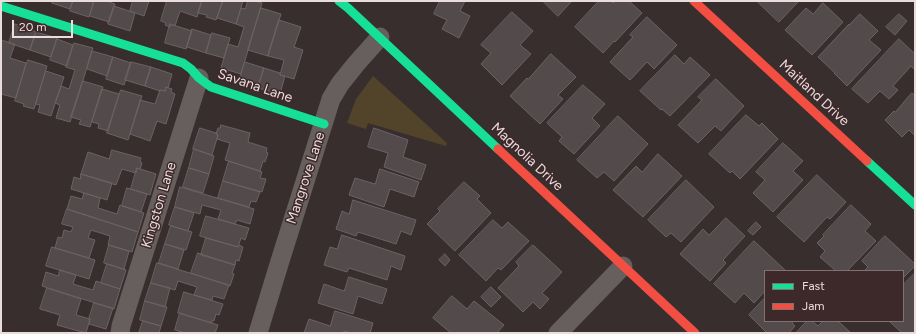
<!DOCTYPE html>
<html>
<head>
<meta charset="utf-8">
<style>
	body { margin:0 }
	#map { position:relative; width:916px; height:334px; overflow:hidden; background:#392e2e; font-family:Figtree,sans-serif }
	canvas { display:block }
	.frame { position:absolute; inset:0; border:2px solid #ebdcdd; pointer-events:none }
	.legend { position:absolute; left:764px; top:270px; width:140px; height:52px; box-sizing:border-box; background:#3e292a; border:1px solid #837172; margin:0; padding:5px 7px; list-style:none; font-size:12px; color:#ebdcdd }
	.legend li { display:flex; align-items:center; gap:8px; height:20px }
	.legend b { width:20px; border:1px solid #837172 }
	.scale { position:absolute; left:12px; top:20px; width:61px; height:18px; box-sizing:border-box; border:2px solid #ebdcdd; border-top:0; padding-left:5px; font-size:12px; line-height:14px; white-space:nowrap; color:#ebdcdd; -webkit-text-stroke:3px #3e292a; paint-order:stroke }
</style>
</head>
<body>
<div id="map">
<canvas width="916" height="334"></canvas>
<div class="frame"></div>
<ul class="legend">
<li><b style="height:5px;background:#16e098"></b>Fast</li>
<li><b style="height:5px;background:#f24e42"></b>Jam</li>
</ul>
<div class="scale">20 m</div>
</div>
<script>
const context = document.querySelector('canvas').getContext('2d');
context.lineJoin = 'round';
function paint(path, color) {
  context.fillStyle = color;
  context.fill(path, 'evenodd');
}
function strokePath(path, color, width, dash) {
  context.strokeStyle = color;
  context.lineWidth = width;
  context.lineCap = dash ? 'butt' : 'round';
  context.setLineDash(dash || []);
  context.stroke(path);
}
function label(font, color, halo, rows, align = 'center') {
  context.font = font + ' Figtree,sans-serif';
  context.lineWidth = 3;
  context.setLineDash([]);
  context.textBaseline = 'middle';
  context.strokeStyle = halo;
  context.fillStyle = color;
  for (const [text, x, y, turn = 0] of rows) {
    context.save();
    context.translate(x, y);
    context.rotate((+turn || 0) * Math.PI / 180);
    context.textAlign = isNaN(turn) ? turn : align;
    if (halo) context.strokeText(text, 0, 0);
    context.fillText(text, 0, 0);
    context.restore();
  }
}
const green = new Path2D(`
	M 373,76 L 447,143 L 446,146 L 368,123 L 366,129 L 347,123 L 356,99 Z`);
const building = new Path2D(`
	M 53,1 L 73,1 L 70,9 L 52,3 Z
	M 73,1 L 94,1 L 89,17 L 70,11 Z
	M 94,1 L 106,1 L 115,4 L 109,22 L 90,16 Z
	M 133,1 L 149,1 L 144,16 L 130,11 Z
	M 167,1 L 202,1 L 197,17 L 180,11 L 175,26 L 170,24 L 170,27 L 165,25 L 166,23 L 161,21 Z
	M 202,1 L 223,1 L 216,20 L 206,17 L 207,15 L 198,13 Z
	M 223,1 L 243,1 L 236,24 L 217,18 Z
	M 248,1 L 255,1 L 262,3 L 241,74 L 221,68 L 228,44 L 238,47 L 244,27 L 236,24 L 241,8 L 245,9 Z
	M 440,1 L 465,1 L 460,11 L 470,16 L 459,38 L 442,29 L 447,20 L 434,14 Z
	M 543,1 L 572,1 L 558,16 Z
	M 599,1 L 611,1 L 613,3 L 616,1 L 629,1 L 642,13 L 615,42 L 614,41 L 603,53 L 575,27 Z
	M 757,1 L 799,1 L 779,22 Z
	M 823,3 L 843,22 L 812,55 L 785,30 L 806,8 L 813,14 Z
	M 114,6 L 135,13 L 130,31 L 108,24 Z
	M 261,8 L 281,14 L 268,56 L 248,50 Z
	M 512,12 L 533,31 L 520,45 L 531,54 L 502,85 L 481,64 L 491,53 L 481,45 Z
	M 860,14 L 878,31 L 869,40 L 881,50 L 847,86 L 834,73 L 835,73 L 818,57 L 849,24 L 849,25 Z
	M 899,14 L 907,21 L 895,35 L 886,27 Z
	M 647,17 L 677,45 L 654,69 L 647,62 L 630,80 L 610,62 L 633,37 L 630,35 Z
	M 279,20 L 301,27 L 294,47 L 303,50 L 294,79 L 280,75 L 284,60 L 268,56 Z
	M 15,24 L 36,32 L 30,50 L 9,43 Z
	M 170,24 L 192,31 L 186,49 L 165,43 Z
	M 192,29 L 211,35 L 206,53 L 187,47 Z
	M 36,32 L 57,38 L 51,57 L 30,50 Z
	M 212,33 L 230,38 L 224,58 L 206,53 Z
	M 57,39 L 73,45 L 67,66 L 50,60 Z
	M 899,39 L 915,54 L 915,70 L 911,66 L 893,86 L 898,90 L 889,99 L 880,91 L 868,103 L 852,89 Z
	M 1,40 L 15,44 L 10,58 L 26,63 L 16,98 L 1,94 Z
	M 74,43 L 93,48 L 70,122 L 56,118 L 60,105 L 55,103 L 61,86 L 69,89 L 75,70 L 66,67 Z
	M 92,51 L 113,57 L 107,76 L 87,69 Z
	M 551,54 L 576,77 L 558,95 L 563,99 L 540,124 L 510,96 L 527,78 L 528,79 Z
	M 675,55 L 684,64 L 690,57 L 710,75 L 670,116 L 662,109 L 661,110 L 640,91 Z
	M 113,57 L 131,63 L 124,85 L 106,79 Z
	M 28,60 L 47,66 L 34,109 L 23,106 L 24,104 L 15,101 Z
	M 131,62 L 151,67 L 145,86 L 125,80 Z
	M 245,62 L 264,68 L 258,87 L 239,81 Z
	M 151,67 L 172,74 L 168,88 L 166,87 L 165,91 L 160,90 L 160,91 L 145,86 Z
	M 264,68 L 280,73 L 280,75 L 285,76 L 280,94 L 258,88 Z
	M 46,71 L 64,77 L 51,116 L 38,112 L 40,105 L 36,104 Z
	M 716,79 L 744,106 L 721,131 L 715,126 L 698,143 L 678,125 L 702,100 L 698,97 Z
	M 83,81 L 103,87 L 90,127 L 79,124 L 81,120 L 71,117 Z
	M 583,85 L 605,104 L 592,118 L 600,126 L 574,154 L 559,141 L 562,137 L 547,123 Z
	M 166,87 L 172,89 L 171,92 L 175,94 L 166,124 L 157,121 L 150,141 L 130,134 L 140,100 L 155,104 L 160,90 L 165,91 Z
	M 102,89 L 119,94 L 108,131 L 98,128 L 99,124 L 92,122 Z
	M 121,90 L 142,96 L 128,140 L 107,133 Z
	M 912,93 L 915,96 L 915,136 L 909,130 L 902,137 L 885,120 L 894,111 L 895,112 Z
	M 746,115 L 759,126 L 762,123 L 778,139 L 740,179 L 732,171 L 730,173 L 709,154 Z
	M 618,116 L 648,144 L 614,181 L 604,172 L 597,178 L 577,160 Z
	M 221,125 L 250,133 L 248,142 L 267,148 L 266,152 L 268,153 L 265,162 L 263,161 L 260,171 L 225,160 L 230,143 L 217,139 L 218,135 L 216,134 L 218,128 L 220,128 Z
	M 200,128 L 216,133 L 216,134 L 218,135 L 212,155 L 193,149 Z
	M 374,128 L 408,140 L 403,157 L 426,165 L 421,180 L 384,167 L 388,153 L 368,147 Z
	M 783,143 L 803,161 L 793,171 L 803,180 L 773,212 L 753,193 L 765,180 L 756,172 Z
	M 194,149 L 214,156 L 209,174 L 189,168 Z
	M 112,150 L 141,158 L 140,162 L 142,163 L 140,169 L 137,168 L 136,173 L 122,169 L 116,185 L 81,174 L 88,152 L 109,159 Z
	M 658,154 L 682,176 L 643,217 L 613,190 L 636,166 L 642,172 Z
	M 229,161 L 262,172 L 260,178 L 266,179 L 262,192 L 223,181 Z
	M 137,168 L 156,174 L 150,195 L 131,189 Z
	M 189,168 L 209,174 L 203,193 L 183,187 Z
	M 380,169 L 419,182 L 414,197 L 390,189 L 384,207 L 349,195 L 355,178 L 375,184 Z
	M 81,174 L 112,183 L 107,200 L 71,189 L 74,177 L 80,179 Z
	M 817,175 L 846,202 L 830,219 L 827,217 L 804,242 L 777,217 Z
	M 686,180 L 714,207 L 681,242 L 671,233 L 666,237 L 648,220 Z
	M 223,181 L 260,192 L 256,202 L 251,201 L 249,207 L 218,198 Z
	M 464,182 L 480,196 L 477,199 L 491,213 L 455,251 L 427,224 L 440,211 L 438,209 Z
	M 180,187 L 254,209 L 250,224 L 237,220 L 235,224 L 218,219 L 221,210 L 202,205 L 200,214 L 175,207 Z
	M 127,188 L 147,194 L 141,212 L 122,206 Z
	M 84,193 L 100,198 L 98,208 L 117,214 L 120,205 L 144,213 L 138,232 L 67,209 L 71,196 L 82,199 Z
	M 353,200 L 416,220 L 411,235 L 401,231 L 396,244 L 358,232 L 356,236 L 336,229 L 342,211 L 349,214 Z
	M 851,205 L 871,224 L 865,231 L 876,241 L 847,271 L 836,271 L 820,257 L 825,251 L 817,243 L 824,236 L 823,235 Z
	M 175,207 L 194,213 L 188,231 L 169,225 Z
	M 67,209 L 138,232 L 132,252 L 108,245 L 110,236 L 91,230 L 88,238 L 95,240 L 89,258 L 55,248 L 58,237 L 62,238 L 64,230 L 71,232 L 73,227 L 62,224 Z
	M 206,216 L 249,228 L 245,240 L 241,238 L 238,247 L 200,236 Z
	M 726,218 L 745,236 L 723,260 L 726,263 L 710,281 L 680,254 L 703,229 L 709,235 Z
	M 493,220 L 502,228 L 508,222 L 529,241 L 501,270 L 498,268 L 486,281 L 459,255 Z
	M 756,222 L 761,227 L 753,235 L 748,231 Z
	M 171,226 L 192,232 L 186,250 L 165,244 Z
	M 342,235 L 405,256 L 401,270 L 391,266 L 387,280 L 349,268 L 347,272 L 324,265 L 330,247 L 337,249 Z
	M 885,236 L 915,264 L 915,266 L 903,278 L 903,271 L 864,271 L 868,267 L 862,261 Z
	M 206,238 L 238,247 L 239,245 L 243,247 L 239,261 L 236,260 L 235,265 L 201,255 Z
	M 754,241 L 785,270 L 784,271 L 765,271 L 765,291 L 754,303 L 744,293 L 735,303 L 714,284 Z
	M 165,244 L 184,250 L 178,269 L 159,263 Z
	M 109,245 L 129,251 L 124,269 L 104,263 Z
	M 533,245 L 562,272 L 542,293 L 549,299 L 540,309 L 533,302 L 523,312 L 498,288 L 519,266 L 516,262 Z
	M 52,247 L 95,260 L 89,279 L 46,266 Z
	M 198,253 L 235,265 L 232,273 L 234,274 L 230,286 L 191,273 Z
	M 445,254 L 450,260 L 445,266 L 439,260 Z
	M 157,263 L 229,285 L 224,299 L 213,296 L 212,300 L 194,295 L 197,287 L 178,281 L 175,290 L 151,283 Z
	M 107,264 L 126,270 L 120,289 L 101,283 Z
	M 60,270 L 76,275 L 73,284 L 93,290 L 96,281 L 120,289 L 114,309 L 42,286 L 46,272 L 58,276 Z
	M 915,273 L 915,332 L 914,333 L 902,333 L 889,321 L 903,321 L 903,285 Z
	M 349,277 L 387,289 L 382,304 L 358,296 L 353,314 L 318,303 L 324,284 L 344,291 Z
	M 151,283 L 170,288 L 165,307 L 145,301 Z
	M 491,287 L 501,297 L 491,307 L 481,297 Z
	M 47,288 L 81,299 L 76,315 L 90,319 L 86,333 L 57,325 L 60,315 L 40,309 Z
	M 184,292 L 223,304 L 219,315 L 216,314 L 214,321 L 212,320 L 212,323 L 178,313 Z
	M 452,296 L 467,309 L 474,301 L 504,325 L 497,333 L 451,333 L 433,318 Z
	M 765,298 L 765,321 L 793,321 L 792,323 L 795,326 L 789,333 L 767,333 L 749,315 Z
	M 145,301 L 167,307 L 161,326 L 140,320 Z
	M 94,303 L 113,308 L 106,329 L 89,324 L 90,319 L 89,319 Z
	M 335,311 L 373,323 L 370,333 L 352,333 L 344,331 L 344,333 L 304,333 L 309,319 L 330,326 Z
	M 180,313 L 218,325 L 215,333 L 185,333 L 175,330 Z
	M 143,321 L 161,326 L 159,333 L 139,333 Z
	M 807,321 L 812,321 L 818,326 L 823,321 L 838,321 L 851,333 L 796,333 Z`);
const street = new Path2D(`
	M 120,333 L 121,326 L 199,78
	M 258,333 L 280,261 L 331,99 L 340,84 L 356,64 L 380,37
	M 558,333 L 623,266`);
const fast = new Path2D(`
	M 339,1 L 348,8 L 498,149
	M 1,6 L 183,63 L 191,69 L 199,78 L 211,87 L 324,124
	M 867,161 L 915,205`);
const jam = new Path2D(`
	M 694,1 L 867,161
	M 498,149 L 695,333`);
const streetNames = [
	["Savana Lane",255,86,19],
	["Maitland Drive",814,93,43],
	["Magnolia Drive",527,157,43],
	["Mangrove Lane",306,178,-72],
	["Kingston Lane",159,205,-73]
];
paint(green, '#52442b');
paint(building, '#534a4c');
strokePath(building, '#6c6265', 1);
strokePath(street, '#665f5d', 19);
strokePath(fast, '#16e098', 9);
strokePath(jam, '#f24e42', 9);
label('14px', '#ebdcdd', '#3e292a', streetNames);
</script>
</body>
</html>
